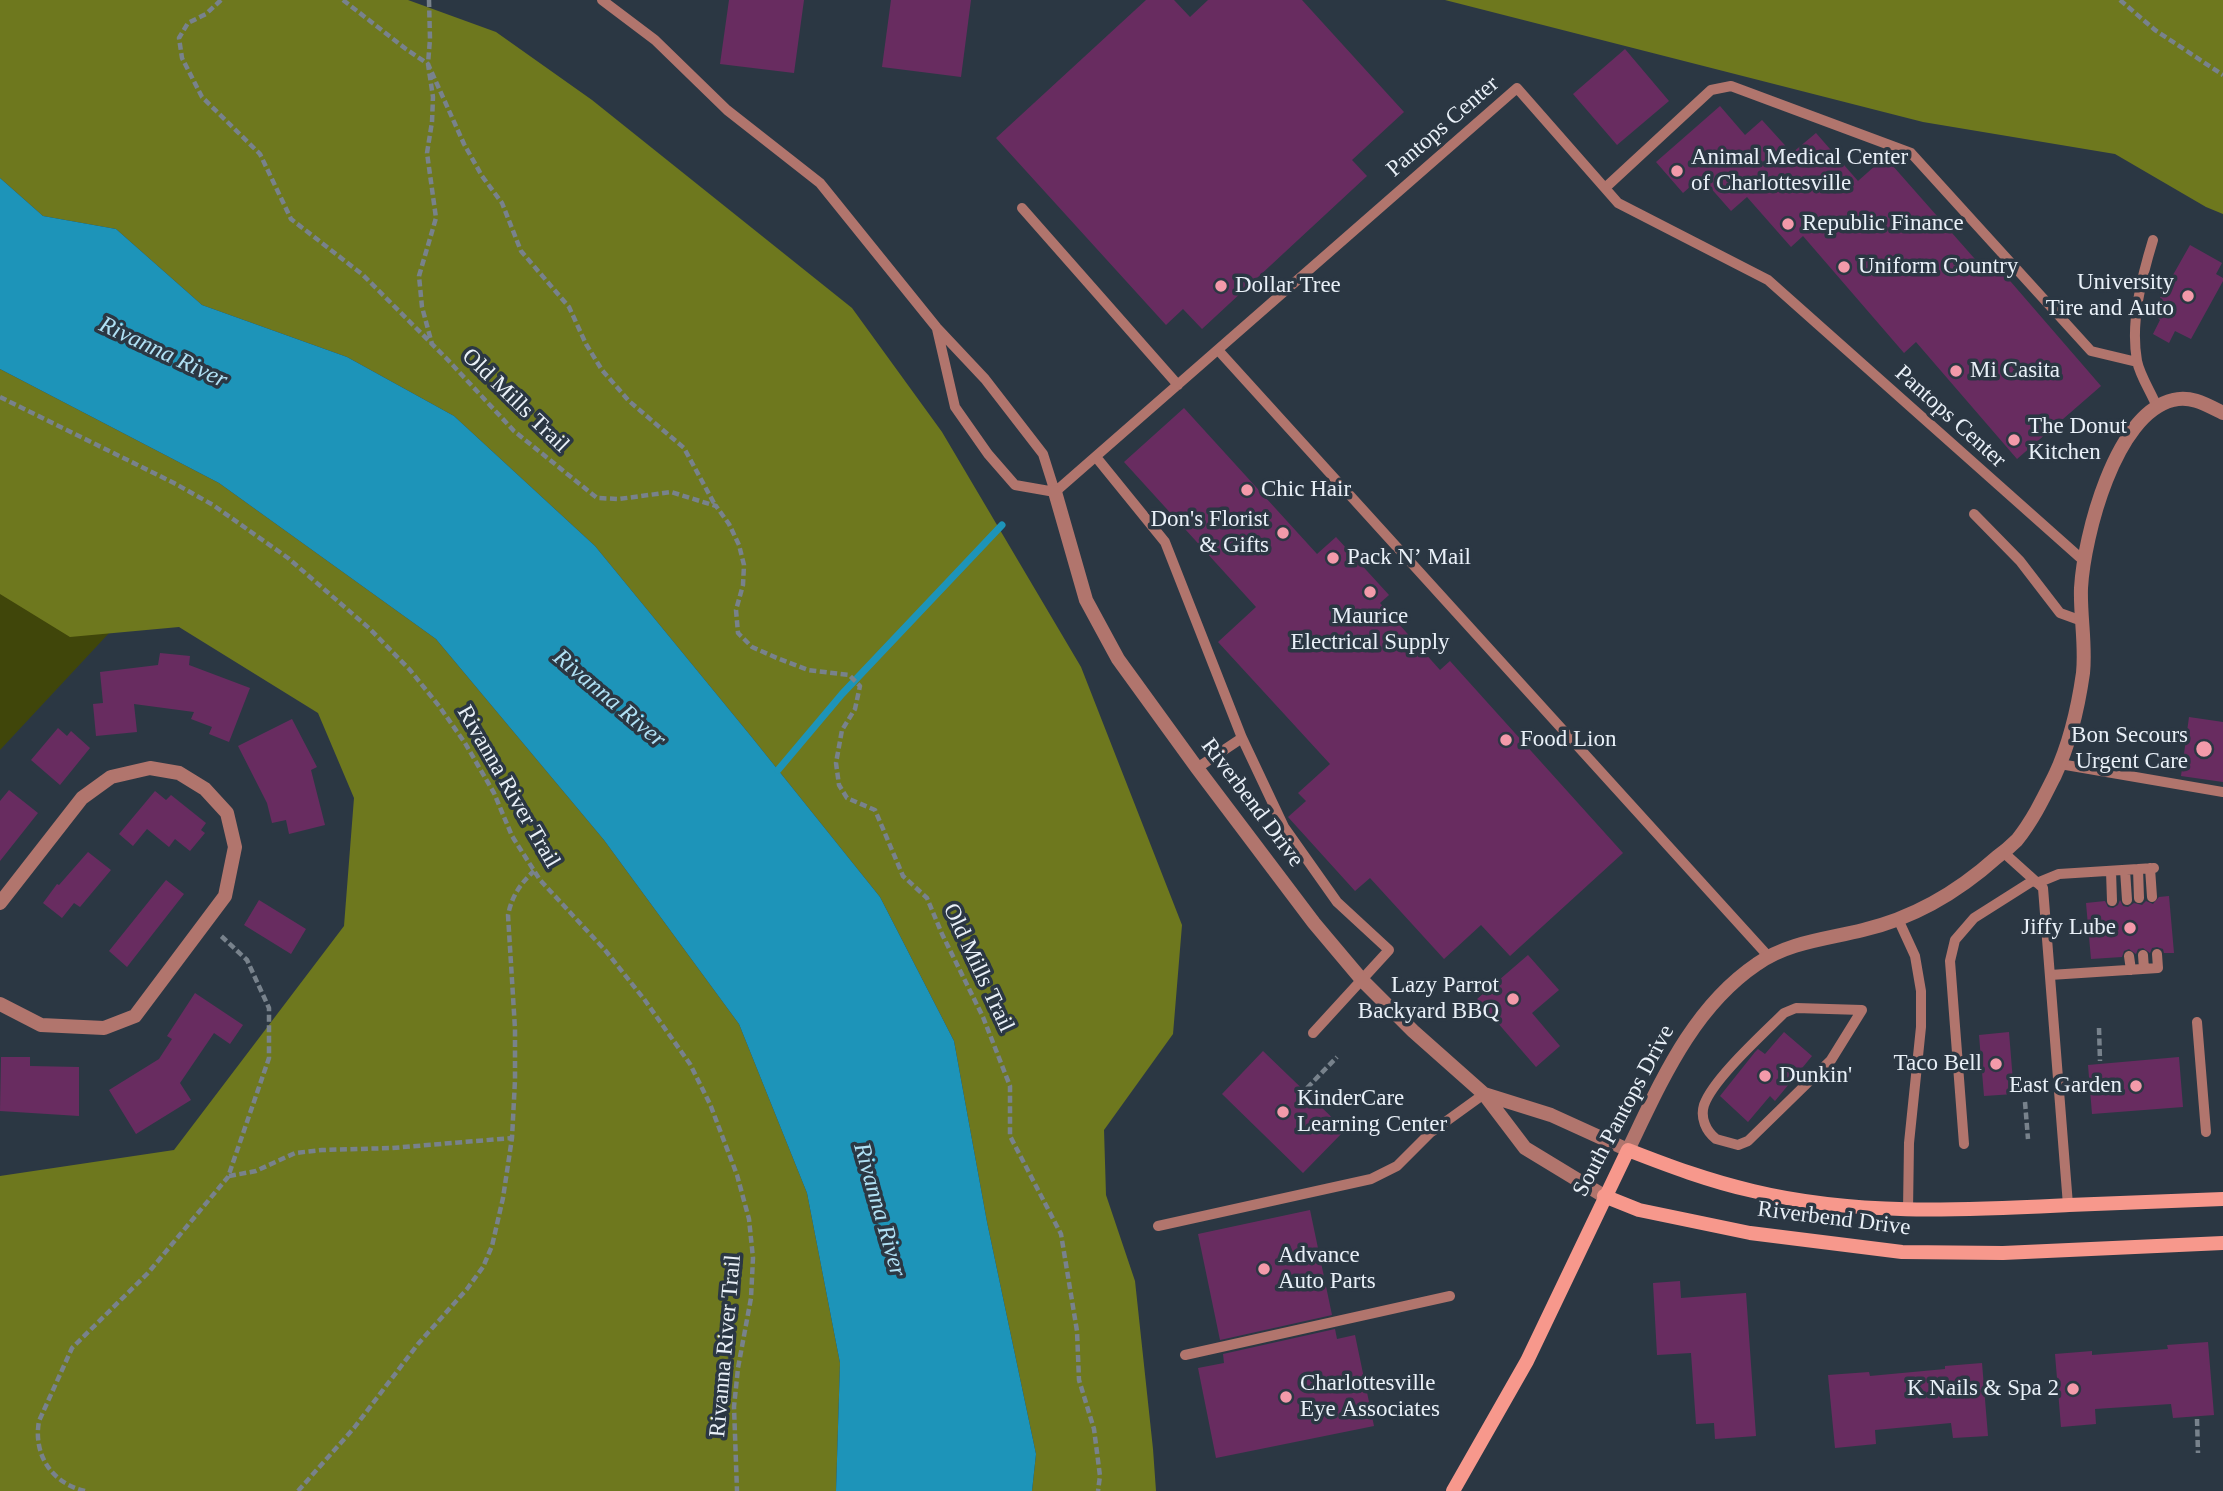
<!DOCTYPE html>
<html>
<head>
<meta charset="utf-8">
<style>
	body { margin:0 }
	canvas { display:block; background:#2b3743 }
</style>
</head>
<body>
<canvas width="2223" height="1491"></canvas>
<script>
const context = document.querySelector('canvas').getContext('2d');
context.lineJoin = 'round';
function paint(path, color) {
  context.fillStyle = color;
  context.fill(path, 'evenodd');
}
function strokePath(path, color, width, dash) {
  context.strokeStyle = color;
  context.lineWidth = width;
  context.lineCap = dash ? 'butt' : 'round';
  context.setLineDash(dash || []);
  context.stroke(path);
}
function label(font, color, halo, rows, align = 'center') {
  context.font = font + ' "Times New Roman",serif';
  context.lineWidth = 7;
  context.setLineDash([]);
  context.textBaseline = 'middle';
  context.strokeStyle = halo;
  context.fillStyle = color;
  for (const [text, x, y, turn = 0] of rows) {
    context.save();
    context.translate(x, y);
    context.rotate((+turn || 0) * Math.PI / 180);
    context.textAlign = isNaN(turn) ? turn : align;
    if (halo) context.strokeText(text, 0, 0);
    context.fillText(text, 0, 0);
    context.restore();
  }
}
const green = new Path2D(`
	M 0,542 L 138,602 L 0,750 Z`);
const forest = new Path2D(`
	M 0,0 L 408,0 L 496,32 L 592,100 L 852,308 L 942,432 L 1081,667 L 1182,925 L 1173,1034 L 1104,1130 L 1106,1195 L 1135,1281 L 1153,1449 L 1156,1491 L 1032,1491 L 1036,1454 L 987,1222 L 954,1041 L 880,897 L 750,735 L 595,546 L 454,416 L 347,357 L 202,305 L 116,229 L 43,216 L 0,178 Z
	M 1445,0 L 2223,0 L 2223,214 L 2206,207 L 2115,154 L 1923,122 Z
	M 0,369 L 219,483 L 436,639 L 604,840 L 739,1024 L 807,1193 L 840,1363 L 836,1491 L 0,1491 L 0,1176 L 174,1150 L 344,926 L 354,798 L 318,713 L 179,627 L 70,637 L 0,594 Z`);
const water = new Path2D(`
	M 0,178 L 43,216 L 116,229 L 202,305 L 347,357 L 454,416 L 595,546 L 750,735 L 880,897 L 954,1041 L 987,1222 L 1036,1454 L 1032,1491 L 836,1491 L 840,1363 L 807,1193 L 739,1024 L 604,840 L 436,639 L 219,483 L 0,369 Z`);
const stream = new Path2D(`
	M 778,770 L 842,694 L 1002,525`);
const building = new Path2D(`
	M 729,0 L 804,0 L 794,73 L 720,64 Z
	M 891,0 L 971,0 L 961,77 L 882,67 Z
	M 1146,0 L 1174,0 L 1190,17 L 1208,0 L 1302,0 L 1404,112 L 1352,160 L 1367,176 L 1202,329 L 1183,309 L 1166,325 L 996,138 Z
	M 1625,49 L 1669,101 L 1617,145 L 1573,94 Z
	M 1720,106 L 1745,135 L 1762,120 L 1792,153 L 1816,133 L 1858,181 L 1885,157 L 1989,275 L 1998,267 L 2101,386 L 2017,459 L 1916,342 L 1904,353 L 1803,236 L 1791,247 L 1747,197 L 1731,211 L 1701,177 L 1683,193 L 1656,162 Z
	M 2190,245 L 2222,263 L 2216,274 L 2223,278 L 2223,281 L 2191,339 L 2175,331 L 2169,343 L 2153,334 L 2160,320 L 2152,312 Z
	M 1184,408 L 1317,554 L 1336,537 L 1389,595 L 1380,603 L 1440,670 L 1450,661 L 1623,853 L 1510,956 L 1481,925 L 1444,959 L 1370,878 L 1355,891 L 1288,817 L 1306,801 L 1298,793 L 1330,764 L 1218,642 L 1256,607 L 1124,462 Z
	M 160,653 L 190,656 L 189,665 L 250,688 L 229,742 L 209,734 L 212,727 L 191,719 L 194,712 L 134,704 L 137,732 L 96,736 L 93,704 L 103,703 L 100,672 L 158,665 Z
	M 2189,717 L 2223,722 L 2223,782 L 2181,776 Z
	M 292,719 L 317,767 L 311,770 L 325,825 L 289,834 L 286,820 L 272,823 L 267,803 L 238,746 Z
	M 58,728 L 67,736 L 71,731 L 90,748 L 60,785 L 31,760 Z
	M 9,790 L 38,813 L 0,861 L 0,801 Z
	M 155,791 L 166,800 L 171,795 L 206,823 L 201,830 L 205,833 L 190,851 L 175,839 L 169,847 L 147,829 L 133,846 L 119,834 Z
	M 88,852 L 111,870 L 80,907 L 74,903 L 62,918 L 43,903 L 57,884 L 59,885 Z
	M 166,880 L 184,894 L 127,967 L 109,951 Z
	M 2169,896 L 2174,953 L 2164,953 L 2163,949 L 2157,947 L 2152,948 L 2150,953 L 2143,948 L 2138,949 L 2136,954 L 2129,949 L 2124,951 L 2122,957 L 2091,959 L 2086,903 L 2105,901 L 2108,907 L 2113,908 L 2118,905 L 2120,900 L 2123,906 L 2128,907 L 2134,903 L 2142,905 L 2146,901 L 2153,904 L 2159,897 Z
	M 259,900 L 306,929 L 291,954 L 244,925 Z
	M 1528,955 L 1559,990 L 1532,1013 L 1560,1046 L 1536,1067 L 1477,999 Z
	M 195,993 L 243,1025 L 230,1044 L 214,1033 L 180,1083 L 191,1100 L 136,1134 L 109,1090 L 159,1059 L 172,1039 L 167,1036 Z
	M 1784,1032 L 1812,1056 L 1775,1101 L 1770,1096 L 1748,1122 L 1720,1096 L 1755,1052 L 1758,1049 L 1765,1054 Z
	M 2009,1032 L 2014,1094 L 1984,1096 L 1979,1035 Z
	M 1263,1051 L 1345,1130 L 1303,1173 L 1222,1094 Z
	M 1,1057 L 30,1057 L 30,1066 L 79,1067 L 79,1116 L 0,1111 Z
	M 2179,1057 L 2183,1107 L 2092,1114 L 2088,1065 Z
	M 1310,1210 L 1332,1315 L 1220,1340 L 1198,1234 Z
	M 1680,1281 L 1681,1298 L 1746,1293 L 1756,1436 L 1715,1439 L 1714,1423 L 1696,1424 L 1691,1353 L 1657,1355 L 1653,1283 Z
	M 1335,1329 L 1337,1339 L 1355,1335 L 1374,1426 L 1216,1458 L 1198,1368 L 1224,1363 L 1223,1354 Z
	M 2208,1342 L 2214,1415 L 2173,1418 L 2171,1404 L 2095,1409 L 2096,1424 L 2061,1427 L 2055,1354 L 2092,1351 L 2092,1355 L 2168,1349 L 2167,1345 Z
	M 1982,1363 L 1988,1436 L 1953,1438 L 1951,1423 L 1875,1430 L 1876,1444 L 1835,1448 L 1828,1375 L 1869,1372 L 1870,1376 L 1945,1369 L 1945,1366 Z`);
const path = new Path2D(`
	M 221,0 L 206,14 L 188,23 L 179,38 L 182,58 L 202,97 L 260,154 L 291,219 L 363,275 L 447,359 L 514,431 L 597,498 L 619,499 L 671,492 L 716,506 L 729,524 L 739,545 L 744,565 L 743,585 L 736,610 L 738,633 L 752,647 L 777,658 L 808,670 L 849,675 L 860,686 L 855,709 L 842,730 L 836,763 L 839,785 L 847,798 L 875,810 L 903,876 L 927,898 L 942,934 L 983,1017 L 1010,1086 L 1010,1136 L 1061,1234 L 1077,1331 L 1079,1380 L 1094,1429 L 1100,1476 L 1098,1491
	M 343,0 L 406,49 L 428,64 L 464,144 L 482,176 L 502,203 L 521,251 L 569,307 L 586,344 L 602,370 L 629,401 L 684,448 L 715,505
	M 429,0 L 430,39 L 428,64 L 433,97 L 432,122 L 427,153 L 436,218 L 419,276 L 422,307 L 432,344
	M 2120,0 L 2155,30 L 2223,75
	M 0,397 L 174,483 L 213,505 L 288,558 L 370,629 L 410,670 L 439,706 L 465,743 L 494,793 L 512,836 L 540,880 L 605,950 L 644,999 L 690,1064 L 710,1104 L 737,1175 L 749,1219 L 753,1258 L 751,1298 L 738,1368 L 734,1407 L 737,1491
	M 2099,1028 L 2100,1061
	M 1307,1088 L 1337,1057
	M 2025,1102 L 2028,1139
	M 229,1176 L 256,1171 L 295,1153 L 322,1150 L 392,1148 L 512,1138
	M 2197,1419 L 2198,1453
	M 85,1491 C 51,1483 33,1454 39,1421 L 72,1348 L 148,1273 L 228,1177 L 269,1058 L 269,1008 L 247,960 L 219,934
	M 298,1491 L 354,1428 L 418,1344 L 467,1289 L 483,1267 L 492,1246 L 503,1198 L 512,1138 L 515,1080 L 515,1029 L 508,915 C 512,896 520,884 534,871`);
const lane = new Path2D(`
	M 602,0 L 655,40 L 727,110 L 820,183 L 937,328 L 985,379 L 1043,454 L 1055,492
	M 1605,188 L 1711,90 L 1731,86 L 1911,153 L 2091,351 L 2137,362
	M 1022,208 L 1178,385
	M 2153,240 C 2142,276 2130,322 2137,361 C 2140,376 2151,392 2157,407
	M 937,329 L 955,407 L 988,454 L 1015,485 L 1055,492
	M 1218,350 L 1769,957
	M 1096,457 L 1165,542 L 1242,738 L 1284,827 L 1337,902 L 1389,950 L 1313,1033
	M 1055,492 L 1517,88 L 1618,203 L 1768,280 L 2085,562
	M 1974,514 L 2020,561 L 2060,613 L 2082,621
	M 2060,764 L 2223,792
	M 1197,768 L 1242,738
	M 2003,852 L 2043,888 L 2068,1205
	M 2150,868 L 2152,897
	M 2138,869 L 2139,898
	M 2125,870 L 2127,900
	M 2111,871 L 2112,901
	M 2037,883 L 2059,874 L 2154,868
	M 1898,919 L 1915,956 L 1921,991 L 1921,1027 L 1909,1143 L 1908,1210
	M 2143,955 L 2144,969
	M 2129,956 L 2131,970
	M 2050,975 L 2158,968 L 2157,954
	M 1796,1008 L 1862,1010 L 1831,1060 L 1748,1141 L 1738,1145 L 1716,1139 C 1706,1131 1700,1118 1704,1105 C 1713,1079 1763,1034 1784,1013 Z
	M 2197,1022 L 2206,1132
	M 1964,1144 L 1950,961 L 1955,940 L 1974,918 L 2034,880
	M 1158,1226 L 1371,1179 L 1397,1166 L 1430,1133 L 1484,1094
	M 1185,1355 L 1450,1296`);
const street = new Path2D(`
	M 1055,492 L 1086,600 L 1118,659 L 1197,768 L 1314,923 L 1362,980 L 1413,1031 L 1484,1094 L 1525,1148 L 1604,1196
	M 0,903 L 82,798 L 111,777 L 150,768 L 179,773 L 205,789 L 227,813 L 235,847 L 225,896 L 135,1016 L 104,1028 L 41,1025 L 0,1004
	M 1484,1094 L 1551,1115 L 1628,1150 C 1661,1082 1692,1008 1757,964 C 1788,942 1827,939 1863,930 C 1914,918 1958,892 1997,857 C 2004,852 2011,846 2017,840 C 2033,820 2044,797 2055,775 C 2070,743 2078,708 2083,673 C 2086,645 2080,616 2081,588 C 2084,536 2115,414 2173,400 C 2191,395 2207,405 2223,413`);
const secondary = new Path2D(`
	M 1604,1196 L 1639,1210 L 1750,1233 L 1902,1252 L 2003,1253 L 2223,1243
	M 1453,1491 L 1527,1361 L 1628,1150 C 1669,1166 1709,1181 1753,1191 C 1857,1216 1964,1210 2069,1205 C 2121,1203 2172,1201 2223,1199`);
const markers = [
	[1677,171,7,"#f39aaa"],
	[1788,224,7,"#f39aaa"],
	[1844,267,7,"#f39aaa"],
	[1221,286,7,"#f39aaa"],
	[2188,296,7,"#f39aaa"],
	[1956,371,7,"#f39aaa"],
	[2014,440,7,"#f39aaa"],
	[1247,490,7,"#f39aaa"],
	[1283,533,7,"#f39aaa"],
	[1333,558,7,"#f39aaa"],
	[1370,592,7,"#f39aaa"],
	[1506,740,7,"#f39aaa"],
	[2204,749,9,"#f39aaa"],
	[2130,928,7,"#f39aaa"],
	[1513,999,7,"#f39aaa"],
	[1996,1064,7,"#f39aaa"],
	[1765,1076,7,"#f39aaa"],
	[2136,1086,7,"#f39aaa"],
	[1283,1112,7,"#f39aaa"],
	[1264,1269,7,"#f39aaa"],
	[2073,1389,7,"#f39aaa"],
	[1286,1397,7,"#f39aaa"]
];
const streetNames = [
	["Pantops Center",1443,127,-41],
	["Old Mills Trail",515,401,44],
	["Pantops Center",1950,417,42],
	["Rivanna River Trail",508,787,60],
	["Riverbend Drive",1252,803,53],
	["Old Mills Trail",978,968,65],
	["South Pantops Drive",1624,1111,-62],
	["Riverbend Drive",1834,1219,7],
	["Rivanna River Trail",726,1346,-85]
];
const poiNames = [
	["Animal Medical Center",1691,158],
	["of Charlottesville",1691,184],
	["Republic Finance",1802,224],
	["Uniform Country",1858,267],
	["University",2174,283,"right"],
	["Tire and Auto",2174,309,"right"],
	["Dollar Tree",1235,286],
	["Mi Casita",1970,371],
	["The Donut",2028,427],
	["Kitchen",2028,453],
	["Chic Hair",1261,490],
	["Don's Florist",1269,520,"right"],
	["& Gifts",1269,546,"right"],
	["Pack N’ Mail",1347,558],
	["Maurice",1370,617,"center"],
	["Electrical Supply",1370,643,"center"],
	["Bon Secours",2188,736,"right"],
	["Urgent Care",2188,762,"right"],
	["Food Lion",1520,740],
	["Jiffy Lube",2116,928,"right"],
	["Lazy Parrot",1499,986,"right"],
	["Backyard BBQ",1499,1012,"right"],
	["Taco Bell",1982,1064,"right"],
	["Dunkin'",1779,1076],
	["East Garden",2122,1086,"right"],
	["KinderCare",1297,1099],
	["Learning Center",1297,1125],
	["Advance",1278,1256],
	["Auto Parts",1278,1282],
	["Charlottesville",1300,1384],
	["Eye Associates",1300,1410],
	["K Nails & Spa 2",2059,1389,"right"]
];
const waterNames = [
	["Rivanna River",163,353,25],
	["Rivanna River",609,699,40],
	["Rivanna River",879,1210,74]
];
paint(green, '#40460a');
paint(forest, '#6e781e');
paint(water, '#1d94b9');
strokePath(stream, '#1d94b9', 7);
paint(building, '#682c60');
strokePath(path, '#78828c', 4.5, [7, 3.5]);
strokePath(lane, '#b1756d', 10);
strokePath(street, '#b1756d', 14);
strokePath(secondary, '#f7988c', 14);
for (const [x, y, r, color] of markers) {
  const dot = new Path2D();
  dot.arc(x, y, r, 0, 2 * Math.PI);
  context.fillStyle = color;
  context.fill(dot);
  strokePath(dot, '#2b3743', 2.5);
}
label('23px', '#e9f0f8', '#2b3743', streetNames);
label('23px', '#e9f0f8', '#2b3743', poiNames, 'left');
label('italic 24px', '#b1e1f5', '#2b3743', waterNames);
</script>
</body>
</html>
